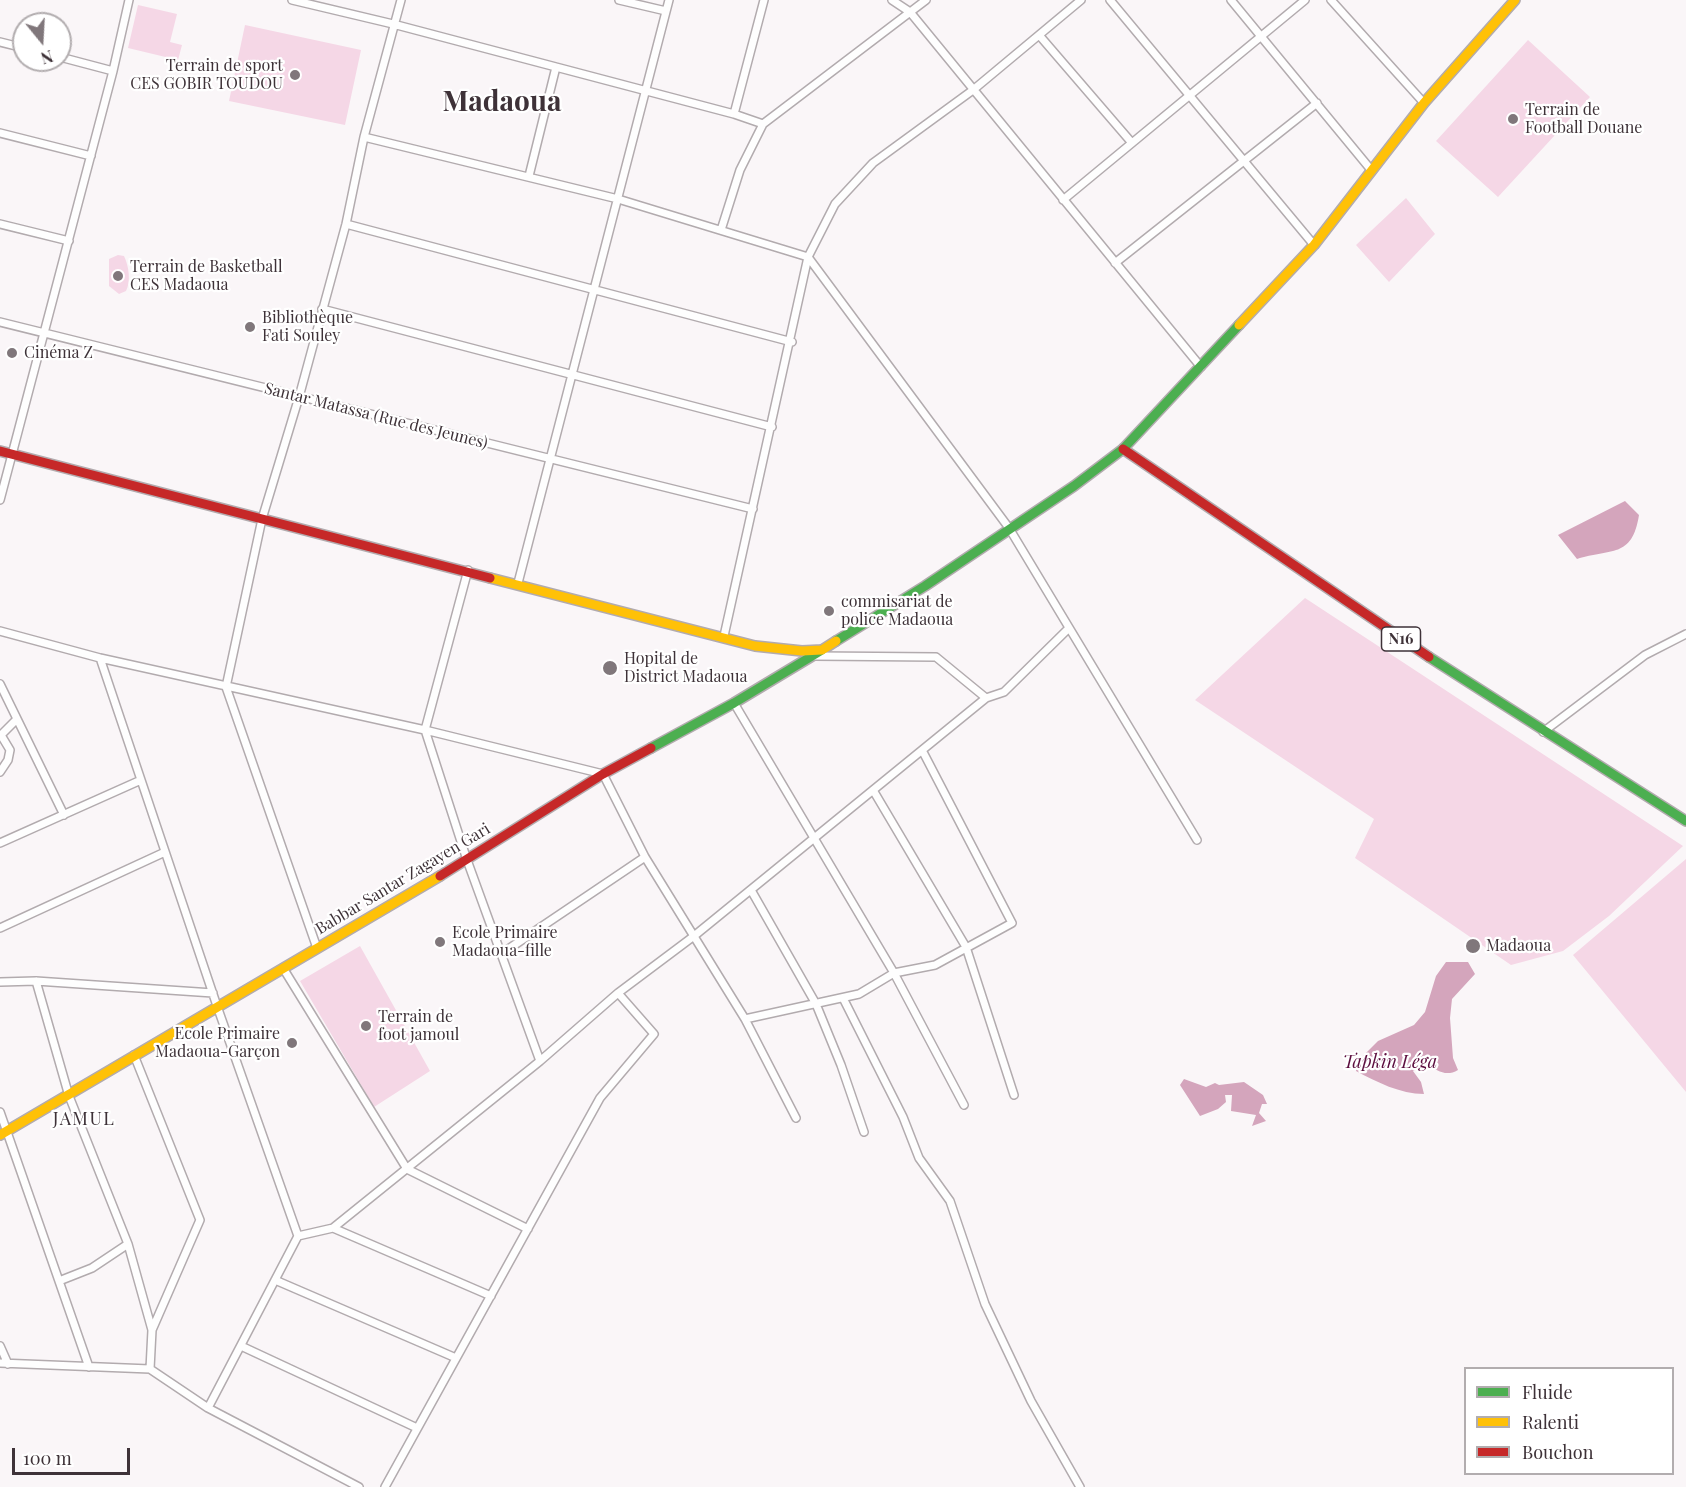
<!DOCTYPE html>
<html>
<head>
<meta charset="utf-8">
<style>
	body { margin:0 }
	#map { position:relative; width:1686px; height:1487px; overflow:hidden; background:#faf6f8; font-family:"Playfair Display",serif }
	canvas { display:block }
	.legend { position:absolute; left:1464px; top:1367px; width:210px; height:108px; box-sizing:border-box; background:#fff; border:2px solid #b2adaf; margin:0; padding:8px 10px; list-style:none; font-size:18px; color:#3e3238 }
	.legend li { display:flex; align-items:center; gap:12px; height:30px }
	.legend b { width:30px; border:2px solid #b2adaf }
	.north { position:absolute; left:12px; top:12px; width:60px; height:60px; box-sizing:border-box; background:#fff; border:2px solid #b2adaf; border-radius:50%; rotate:162deg; font-size:16px; font-weight:700; line-height:24px; text-align:center; color:#3e3238 }
	.north::after { content:''; display:block; margin:auto; width:21px; height:27px; background:#80777b; clip-path:polygon(50% 0,100% 100%,50% 72%,0 100%) }
	.scale { position:absolute; left:12px; top:1448px; width:118px; height:27px; box-sizing:border-box; border:3px solid #3e3238; border-top:0; padding-left:8px; font-size:18px; line-height:21px; white-space:nowrap; color:#3e3238; -webkit-text-stroke:4px #fff; paint-order:stroke }
</style>
</head>
<body>
<div id="map">
<canvas width="1686" height="1487"></canvas>
<ul class="legend">
<li><b style="height:8px;background:#4caf50"></b>Fluide</li>
<li><b style="height:8px;background:#ffc107"></b>Ralenti</li>
<li><b style="height:8px;background:#c62828"></b>Bouchon</li>
</ul>
<div class="north">N</div>
<div class="scale">100 m</div>
</div>
<script>
const context = document.querySelector('canvas').getContext('2d');
context.lineJoin = 'round';
function paint(path, color) {
  context.fillStyle = color;
  context.fill(path, 'evenodd');
}
function strokePath(path, color, width, dash) {
  context.strokeStyle = color;
  context.lineWidth = width;
  context.lineCap = dash ? 'butt' : 'round';
  context.setLineDash(dash || []);
  context.stroke(path);
}
function label(font, color, halo, rows, align = 'center') {
  context.font = font + ' "Playfair Display",serif';
  context.lineWidth = 4.5;
  context.setLineDash([]);
  context.textBaseline = 'middle';
  context.strokeStyle = halo;
  context.fillStyle = color;
  for (const [text, x, y, turn = 0] of rows) {
    context.save();
    context.translate(x, y);
    context.rotate((+turn || 0) * Math.PI / 180);
    context.textAlign = isNaN(turn) ? turn : align;
    if (halo) context.strokeText(text, 0, 0);
    context.fillText(text, 0, 0);
    context.restore();
  }
}
const green = new Path2D(`
	M 138,5 L 177,14 L 170,42 L 182,45 L 178,60 L 128,48 Z
	M 245,25 L 361,50 L 345,125 L 229,101 Z
	M 1528,40 L 1590,97 L 1498,197 L 1436,141 Z
	M 1406,198 L 1435,234 L 1389,282 L 1356,245 Z
	M 118,255 L 124,256 C 129,266 131,282 126,291 L 119,294 L 109,286 L 109,259 Z
	M 1305,598 L 1683,846 L 1609,916 L 1563,951 L 1511,965 L 1355,858 L 1374,819 L 1195,700 Z
	M 1686,859 L 1686,1092 L 1573,955 Z
	M 360,946 L 430,1071 L 374,1107 L 300,981 Z`);
const water = new Path2D(`
	M 1625,501 L 1639,515 C 1632,559 1611,548 1577,559 L 1558,535 Z
	M 1446,962 L 1468,962 L 1475,974 L 1452,999 L 1450,1018 L 1453,1058 L 1458,1070 C 1446,1077 1438,1071 1426,1064 L 1413,1071 L 1421,1082 L 1424,1094 C 1400,1094 1377,1082 1356,1071 L 1357,1062 L 1378,1041 L 1414,1025 L 1425,1012 L 1436,976 Z
	M 1184,1079 L 1206,1087 L 1215,1083 L 1219,1085 L 1244,1082 L 1263,1095 L 1267,1104 L 1262,1104 L 1259,1113 L 1266,1121 L 1252,1126 L 1256,1115 L 1231,1111 L 1232,1095 L 1225,1095 L 1226,1102 L 1218,1109 L 1200,1116 L 1180,1085 Z`);
const street = new Path2D(`
	M 292,0 L 393,24 L 734,114 L 763,124
	M 619,0 L 666,11
	M 892,0 L 910,12 L 1201,367
	M 1110,0 L 1314,245
	M 1231,0 L 1372,171
	M 1331,0 L 1424,103
	M 1039,35 L 1132,143
	M 0,42 L 24,48
	M 60,57 L 113,71
	M 734,114 L 764,0
	M 0,133 L 91,156
	M 364,137 L 618,199 L 808,257 L 1009,528 L 1197,840
	M 529,176 L 556,67
	M 1063,200 L 1305,0
	M 0,224 L 69,241
	M 346,224 L 792,342
	M 721,230 L 740,170 L 763,124 L 926,0
	M 1115,263 L 1317,103
	M 322,309 L 772,427
	M 0,322 L 753,509
	M 0,500 L 113,71 L 129,0
	M 468,570 L 425,730 L 467,860 L 540,1061
	M 518,583 L 669,0
	M 0,631 L 100,658 L 425,730 L 603,774 L 645,857 L 745,1019 L 796,1118
	M 724,636 L 808,257 L 835,204 L 873,163 L 973,90 L 1081,0
	M 814,656 L 936,657 L 986,698
	M 100,658 L 217,1006 L 298,1236 L 208,1408
	M 0,684 L 64,815
	M 734,703 L 894,973 L 964,1105
	M 1543,732 L 1645,655 L 1686,634
	M 0,772 L 8,760 L 10,750 L 1,735 L 17,719
	M 873,790 L 966,947 L 1014,1095
	M 0,843 L 141,780
	M 751,890 L 816,1004 L 841,1065 L 864,1132
	M 0,928 L 165,852
	M 317,948 L 226,687 L 262,519 L 299,397 L 346,224 L 364,137 L 401,0
	M 501,954 L 645,857
	M 283,968 L 407,1169 L 528,1229
	M 36,981 L 69,1096 L 128,1244 L 152,1330 L 150,1369
	M 0,982 L 36,981 L 213,993
	M 843,998 L 903,1117 L 919,1158 L 950,1201 L 985,1304 L 1031,1401 L 1080,1487
	M 745,1019 L 859,994 L 894,973 L 935,965 L 1012,923 L 922,750
	M 134,1055 L 200,1220 L 152,1330
	M 0,1112 L 89,1367
	M 333,1228 L 491,1296
	M 298,1236 L 333,1228 L 540,1061 L 618,993 L 694,936 L 986,698 L 1004,692 L 1069,628
	M 275,1280 L 456,1358
	M 59,1281 L 92,1268 L 128,1244
	M 0,1346 L 8,1364
	M 241,1346 L 417,1428
	M 0,1363 L 150,1369 L 208,1408 L 359,1487
	M 385,1487 L 600,1098 L 654,1034 L 618,993`);
const fast = new Path2D(`
	M 836,641 L 925,586 L 1074,486 L 1123,449 L 1239,325
	M 1429,657 L 1686,821
	M 651,748 L 734,703 L 822,650`);
const slow = new Path2D(`
	M 1239,325 L 1314,245 L 1424,103 L 1515,0
	M 490,578 L 755,646 L 802,651 L 822,650 L 836,641
	M 0,1135 L 440,876`);
const jam = new Path2D(`
	M 1123,449 L 1429,657
	M 0,451 L 490,578
	M 440,876 L 603,774 L 651,748`);
const markers = [
	[295,75,6,"#80777b"],
	[1513,119,6,"#80777b"],
	[118,276,6,"#80777b"],
	[250,327,6,"#80777b"],
	[12,353,6,"#80777b"],
	[829,611,6,"#80777b"],
	[610,668,8,"#80777b"],
	[440,942,6,"#80777b"],
	[1473,946,8,"#80777b"],
	[366,1026,6,"#80777b"],
	[292,1043,6,"#80777b"]
];
const shields = [
	[1401,639,39]
];
const shieldNames = [
	["N16",1401,639]
];
const poiNames = [
	["Terrain de sport",283,66,"right"],
	["CES GOBIR TOUDOU",283,84,"right"],
	["Terrain de",1525,110],
	["Football Douane",1525,128],
	["Terrain de Basketball",130,267],
	["CES Madaoua",130,285],
	["Bibliothèque",262,318],
	["Fati Souley",262,336],
	["Cinéma Z",24,353],
	["commisariat de",841,602],
	["police Madaoua",841,620],
	["Hopital de",624,659],
	["District Madaoua",624,677],
	["Ecole Primaire",452,933],
	["Madaoua-fille",452,951],
	["Madaoua",1486,946],
	["Terrain de",378,1017],
	["foot jamoul",378,1035],
	["Ecole Primaire",280,1034,"right"],
	["Madaoua-Garçon",280,1052,"right"]
];
const streetNames = [
	["Santar Matassa (Rue des Jeunes)",376,416,14],
	["Babbar Santar Zagayen Gari",403,879,-31]
];
const waterNames = [
	["Tapkin Léga",1390,1062]
];
const neighbourhoodNames = [
	["JAMUL",84,1119]
];
const townNames = [
	["Madaoua",502,102]
];
paint(green, '#f5d7e6');
paint(water, '#d4a5bc');
strokePath(street, '#b2abae', 10);
strokePath(fast, '#b2abae', 12);
strokePath(slow, '#b2abae', 12);
strokePath(jam, '#b2abae', 12);
strokePath(street, '#fefefe', 7);
strokePath(fast, '#4caf50', 9);
strokePath(slow, '#ffc107', 9);
strokePath(jam, '#c62828', 9);
for (const [x, y, r, color] of markers) {
  const dot = new Path2D();
  dot.arc(x, y, r, 0, 2 * Math.PI);
  context.fillStyle = color;
  context.fill(dot);
  strokePath(dot, '#fff', 2);
}
for (const [x, y, w] of shields) {
  const box = new Path2D();
  box.roundRect(x - w / 2, y - 12, w, 24, 4.5);
  context.fillStyle = '#fff';
  context.fill(box);
  strokePath(box, '#3e3238', 1.5);
}
label('bold 15px', '#3e3238', null, shieldNames);
label('16px', '#3e3238', '#fff', poiNames, 'left');
label('16px', '#3e3238', '#fff', streetNames);
label('italic 18px', '#5c0e3f', '#fff', waterNames);
context.letterSpacing = '1.5px';
label('18px', '#3e3238', '#fff', neighbourhoodNames);
context.letterSpacing = '0px';
label('bold 28px', '#3e3238', '#fff', townNames);
</script>
</body>
</html>
